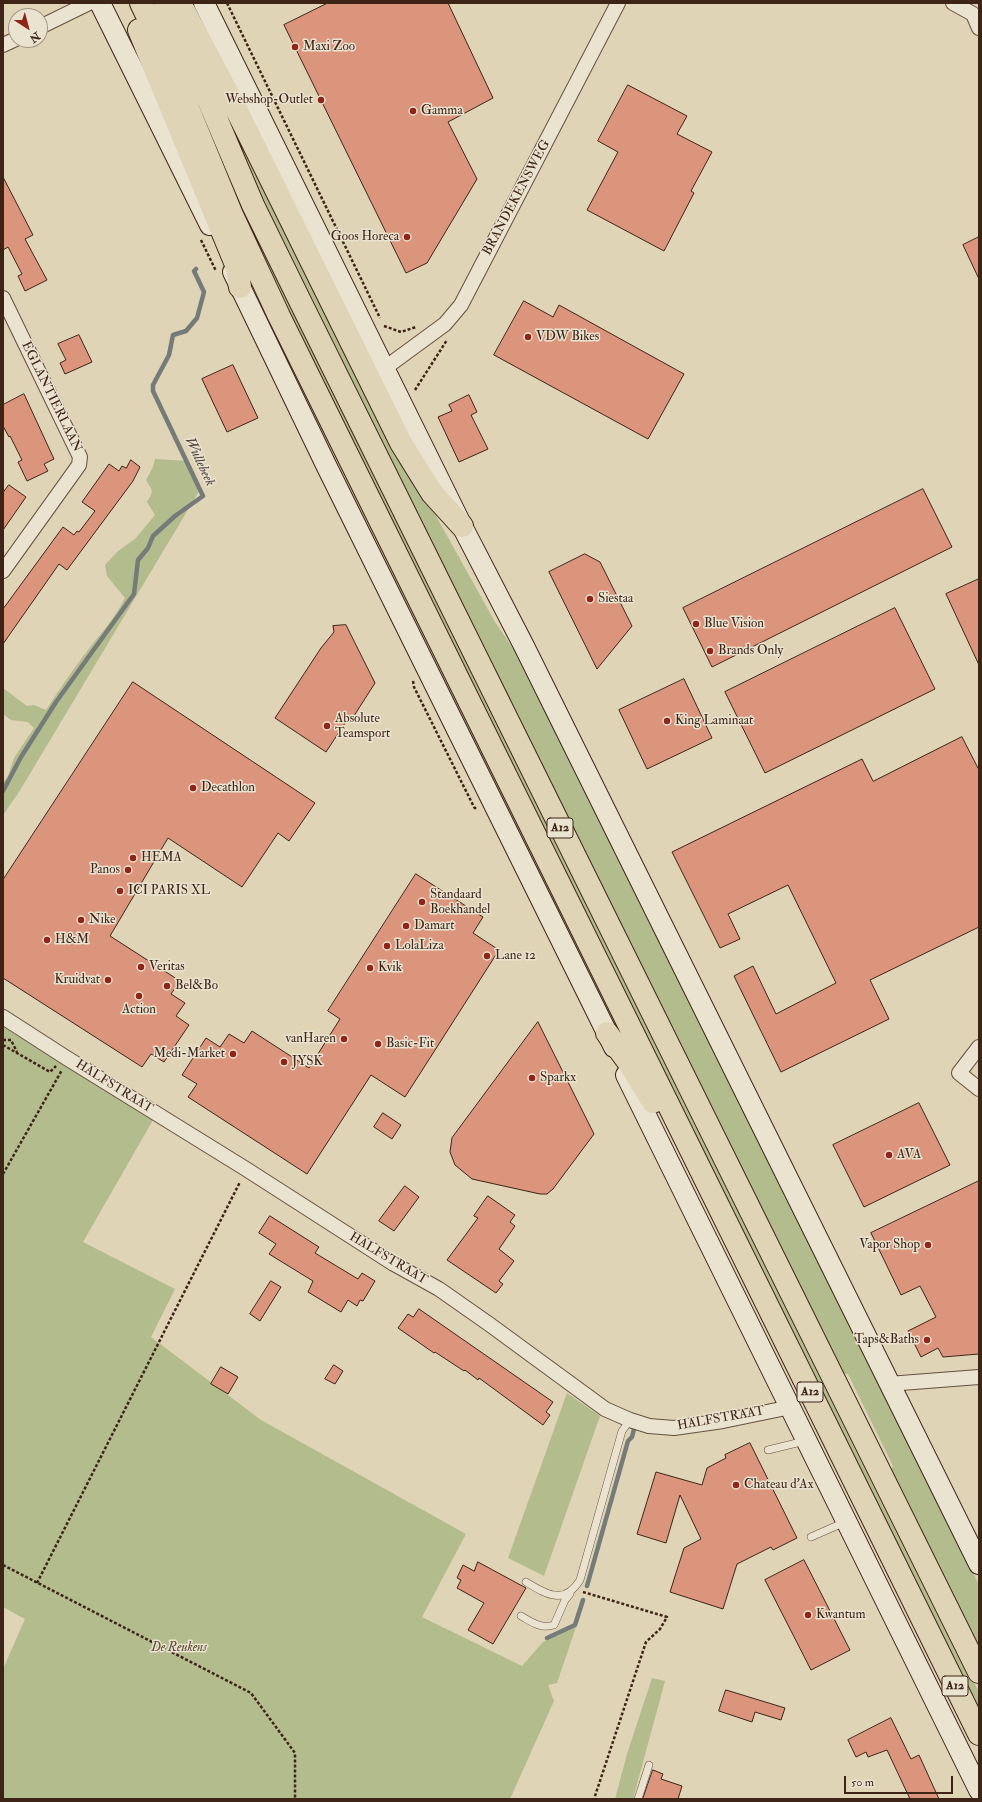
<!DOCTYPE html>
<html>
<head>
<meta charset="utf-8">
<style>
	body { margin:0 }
	#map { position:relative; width:982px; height:1802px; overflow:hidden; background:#dfd4b6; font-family:"IM FELL Double Pica",serif }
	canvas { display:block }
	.frame { position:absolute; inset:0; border:4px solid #3e2417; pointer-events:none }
	.north { position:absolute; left:8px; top:8px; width:40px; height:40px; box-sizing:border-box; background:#eae3d0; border:1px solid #a59786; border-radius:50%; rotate:144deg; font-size:11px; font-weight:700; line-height:16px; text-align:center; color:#3e2417 }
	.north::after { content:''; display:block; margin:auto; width:14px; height:18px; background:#8f2418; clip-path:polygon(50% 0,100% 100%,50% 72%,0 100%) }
	.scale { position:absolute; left:844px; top:1776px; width:109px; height:18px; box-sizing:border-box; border:2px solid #3e2417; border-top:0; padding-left:5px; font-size:12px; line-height:14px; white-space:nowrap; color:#3e2417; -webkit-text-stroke:3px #eae3d0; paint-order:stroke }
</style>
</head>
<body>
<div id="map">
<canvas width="982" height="1802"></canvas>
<div class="frame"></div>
<div class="north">N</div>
<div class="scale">50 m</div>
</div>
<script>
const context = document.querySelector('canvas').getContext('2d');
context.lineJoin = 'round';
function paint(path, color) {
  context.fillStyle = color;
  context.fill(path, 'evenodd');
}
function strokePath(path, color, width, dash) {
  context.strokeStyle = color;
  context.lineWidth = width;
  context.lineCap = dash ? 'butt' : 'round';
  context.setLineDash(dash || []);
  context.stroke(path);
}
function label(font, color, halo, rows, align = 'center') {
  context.font = font + ' "IM FELL Double Pica",serif';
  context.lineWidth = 3;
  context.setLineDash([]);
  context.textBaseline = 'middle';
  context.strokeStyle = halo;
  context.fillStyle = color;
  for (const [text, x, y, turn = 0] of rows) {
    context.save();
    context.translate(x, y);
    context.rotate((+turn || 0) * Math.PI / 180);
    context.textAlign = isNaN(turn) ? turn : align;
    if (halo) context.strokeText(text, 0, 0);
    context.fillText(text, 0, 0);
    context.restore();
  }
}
const green = new Path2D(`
	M 162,13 L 261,240 L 979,1692 L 979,1716 L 237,207 Z
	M 227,112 L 386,426 L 495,622 L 532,676 L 979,1585 L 979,1646 L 890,1474 L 893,1466 L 848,1374 L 841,1373 L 266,204 Z
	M 293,363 L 621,1027 L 616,1029 L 289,364 Z
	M 155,459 L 188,461 L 201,488 L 19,792 L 3,815 L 3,783 L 8,776 L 14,758 L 34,728 L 28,722 L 11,720 L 3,714 L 3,688 L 27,706 L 34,705 L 46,710 C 60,688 75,667 91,646 C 103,631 116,616 125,598 L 107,576 L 105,565 L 118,551 L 135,539 L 155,515 L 147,502 C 155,489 152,491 146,480 L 153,467 Z
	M 3,1020 L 68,1061 L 153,1120 L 83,1242 L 175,1289 L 151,1337 L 261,1420 L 466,1534 L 422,1617 L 522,1666 L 543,1642 L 576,1627 L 557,1683 L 548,1685 L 554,1701 L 510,1799 L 3,1799 L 3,1669 L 25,1619 L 3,1607 Z
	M 567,1393 L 600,1416 L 544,1576 L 508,1558 Z
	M 652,1678 L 665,1681 L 633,1799 L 615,1799 L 627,1754 Z`);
const stream = new Path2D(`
	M 3,791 L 21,757 L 56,702 L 134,594 L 138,560 L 148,548 L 153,536 L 175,516 L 203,496 L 153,391 L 153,385 L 169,355 L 173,335 L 186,331 L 197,318 L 204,292 L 194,271 L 196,269
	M 587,1586 L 628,1441 L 632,1437 L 634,1429
	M 547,1638 L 575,1625 L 583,1600`);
const building = new Path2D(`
	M 328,3 L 448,3 L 493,98 L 448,122 L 477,179 L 427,263 L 406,273 L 284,25 Z
	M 628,85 L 687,116 L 677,134 L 712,152 L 691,191 L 694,193 L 664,251 L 587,210 L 618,152 L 598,141 Z
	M 3,177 L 33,235 L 25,239 L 47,280 L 25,291 L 18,276 L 22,274 L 8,247 L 3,250 Z
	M 979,237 L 979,279 L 963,245 Z
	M 524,301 L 553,317 L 559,305 L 684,374 L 648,439 L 494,355 Z
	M 79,335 L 92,362 L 65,374 L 60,363 L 66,360 L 58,344 Z
	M 233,365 L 258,418 L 227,432 L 202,379 Z
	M 24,394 L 54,459 L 44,464 L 48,471 L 27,481 L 18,462 L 22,460 L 10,436 L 9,437 L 3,426 L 3,405 Z
	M 469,395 L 477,412 L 471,415 L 488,449 L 459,462 L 438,417 L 452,411 L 449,405 Z
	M 131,460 L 140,467 L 133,481 L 67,570 L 59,564 L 3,644 L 3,609 L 63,527 L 74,535 L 77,531 L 79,532 L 95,511 L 82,502 L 109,464 L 119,471 L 122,466 L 126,468 Z
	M 9,485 L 26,497 L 3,530 L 3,493 Z
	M 923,489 L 952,547 L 712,667 L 683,608 Z
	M 585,554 L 600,562 L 632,626 L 597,669 L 549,572 Z
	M 979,579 L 979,665 L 946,594 Z
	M 895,608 L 935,689 L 765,773 L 725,692 Z
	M 346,625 L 375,683 L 352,719 L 349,717 L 326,752 L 275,718 L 321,648 L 334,632 L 333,626 Z
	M 684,679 L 712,738 L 647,769 L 619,710 Z
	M 133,682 L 315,803 L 289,841 L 278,833 L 242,887 L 168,838 L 110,936 L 180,981 L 171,994 L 185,1003 L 176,1016 L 189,1025 L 164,1062 L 151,1054 L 142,1067 L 3,978 L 3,880 Z
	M 962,737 L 979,770 L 979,927 L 870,980 L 889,1019 L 781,1072 L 734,976 L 753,966 L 776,1014 L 836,983 L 788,885 L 728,914 L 740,939 L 720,948 L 672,852 L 862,759 L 873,781 Z
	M 416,874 L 483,917 L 473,933 L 499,950 L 405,1097 L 371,1075 L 307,1174 L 188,1097 L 197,1084 L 182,1075 L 206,1038 L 220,1047 L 229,1034 L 244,1043 L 252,1031 L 309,1068 L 340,1019 L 328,1011 Z
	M 538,1022 L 594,1134 L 553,1189 L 547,1194 L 540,1194 L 472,1179 L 455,1165 L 450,1152 L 452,1138 Z
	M 919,1103 L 950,1165 L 864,1207 L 833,1145 Z
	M 383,1113 L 401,1125 L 392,1139 L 374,1127 Z
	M 979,1181 L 979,1354 L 943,1357 L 938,1348 L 921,1357 L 908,1331 L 936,1317 L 920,1286 L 901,1295 L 871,1233 Z
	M 405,1186 L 419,1197 L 394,1231 L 379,1221 Z
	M 488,1196 L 515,1215 L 510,1222 L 515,1226 L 499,1249 L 514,1261 L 499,1281 L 503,1284 L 496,1293 L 447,1260 L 478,1218 L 474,1216 Z
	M 270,1216 L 319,1247 L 315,1253 L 358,1279 L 362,1273 L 375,1281 L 363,1301 L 360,1300 L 357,1306 L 348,1300 L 341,1312 L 308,1292 L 313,1281 L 269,1254 L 276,1244 L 259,1233 Z
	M 271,1281 L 281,1287 L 260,1321 L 250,1314 Z
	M 419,1309 L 553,1402 L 546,1412 L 550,1415 L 543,1425 L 479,1378 L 478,1380 L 465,1370 L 464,1371 L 435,1352 L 434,1353 L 398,1328 L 408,1314 L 413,1317 Z
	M 334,1365 L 343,1371 L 335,1384 L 325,1379 Z
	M 221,1367 L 238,1377 L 228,1394 L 211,1384 Z
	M 750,1443 L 797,1538 L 773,1550 L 771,1547 L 737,1564 L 723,1609 L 670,1592 L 684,1548 L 701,1539 L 680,1495 L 666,1543 L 637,1534 L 656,1472 L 702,1485 L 707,1468 L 726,1458 L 725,1455 Z
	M 804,1560 L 850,1650 L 811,1670 L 765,1580 Z
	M 478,1562 L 526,1588 L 493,1644 L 468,1630 L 484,1603 L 457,1588 L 461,1580 L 457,1578 L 463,1565 L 474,1571 Z
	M 726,1690 L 785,1708 L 781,1720 L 755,1712 L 752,1722 L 719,1711 Z
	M 891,1718 L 911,1759 L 919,1755 L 939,1799 L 910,1799 L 887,1750 L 868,1757 L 866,1752 L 856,1757 L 848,1740 Z
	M 653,1770 L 663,1774 L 661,1779 L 682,1786 L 678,1799 L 643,1799 Z`);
const path = new Path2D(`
	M 227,3 L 380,318
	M 201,240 L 216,271
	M 384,326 L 401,332 L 416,327
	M 415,390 L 447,340
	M 413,681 L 414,687 L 474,807 L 477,810
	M 3,1040 L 11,1040 L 17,1052
	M 3,1045 L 50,1072 L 56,1066
	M 3,1174 L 62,1070
	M 3,1565 L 251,1693 L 295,1753 L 295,1799
	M 37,1583 L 240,1182
	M 583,1592 L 667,1617 L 660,1629 L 646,1642 L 594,1799`);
const lane = new Path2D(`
	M 768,1450 L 805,1441
	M 811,1537 L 845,1522
	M 526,1582 C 546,1594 564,1606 580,1580 L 622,1431 L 630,1420
	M 521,1616 C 532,1622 540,1629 554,1625 L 565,1600 L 570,1594
	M 638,1799 L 649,1765`);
const street = new Path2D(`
	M 953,3 L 973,14 L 979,28
	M 40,27 L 89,3
	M 3,45 L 16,39
	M 3,298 L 80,457 L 79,465 L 3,571
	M 385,368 L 445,324 L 461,305 L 618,3
	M 3,1017 L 65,1057 L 246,1169 L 394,1264 L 439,1289 L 489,1324 L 605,1409 L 630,1420 L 649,1426 L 674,1428 L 723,1421 L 791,1407
	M 979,1047 L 959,1073 L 979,1089
	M 888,1384 L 979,1377`);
const secondary = new Path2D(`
	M 100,3 L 210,225
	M 204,3 L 462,526 L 524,646 L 979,1564
	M 233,272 L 326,465 L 614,1047
	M 626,1075 L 979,1790`);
const highway = new Path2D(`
	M 141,3 L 166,55 L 232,215 L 279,316 L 979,1734
	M 165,3 L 194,66 L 253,205 L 302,305 L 979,1672
	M 180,3 L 237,111 L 401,443 L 432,493 L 462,526
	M 139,30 L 237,267 L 240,287
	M 607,1033 L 629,1063 L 653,1102`);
const markers = [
	[295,47,4,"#8f2418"],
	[321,100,4,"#8f2418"],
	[413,111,4,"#8f2418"],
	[407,237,4,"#8f2418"],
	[528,337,4,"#8f2418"],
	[590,599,4,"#8f2418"],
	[696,624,4,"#8f2418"],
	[710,651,4,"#8f2418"],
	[667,721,4,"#8f2418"],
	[327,726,4,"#8f2418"],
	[193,788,4,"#8f2418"],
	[133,858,4,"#8f2418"],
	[128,870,4,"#8f2418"],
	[120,891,4,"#8f2418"],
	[422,902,4,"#8f2418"],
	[81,920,4,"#8f2418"],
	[406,926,4,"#8f2418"],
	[47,940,4,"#8f2418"],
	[387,946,4,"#8f2418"],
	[487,956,4,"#8f2418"],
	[141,967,4,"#8f2418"],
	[370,968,4,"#8f2418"],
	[108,980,4,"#8f2418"],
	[167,986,4,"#8f2418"],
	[139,996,4,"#8f2418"],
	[344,1039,4,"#8f2418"],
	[378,1044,4,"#8f2418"],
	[233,1054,4,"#8f2418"],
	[284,1062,4,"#8f2418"],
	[532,1078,4,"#8f2418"],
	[889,1155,4,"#8f2418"],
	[928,1245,4,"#8f2418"],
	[927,1340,4,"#8f2418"],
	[736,1485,4,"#8f2418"],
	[808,1615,4,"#8f2418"]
];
const shields = [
	[560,828,26],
	[810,1392,26],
	[955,1686,26]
];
const shieldNames = [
	["A12",560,828],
	["A12",810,1392],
	["A12",955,1686]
];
const poiNames = [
	["Maxi Zoo",303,47],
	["Webshop-Outlet",313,100,"right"],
	["Gamma",421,111],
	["Goos Horeca",399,237,"right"],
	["VDW Bikes",536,337],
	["Siestaa",598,599],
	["Blue Vision",704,624],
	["Brands Only",718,651],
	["Absolute",335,719],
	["Teamsport",335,734],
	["King Laminaat",675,721],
	["Decathlon",201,788],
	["HEMA",141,858],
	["Panos",120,870,"right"],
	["ICI PARIS XL",128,891],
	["Standaard",430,895],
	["Boekhandel",430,910],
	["Nike",89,920],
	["Damart",414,926],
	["H&M",55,940],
	["LolaLiza",395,946],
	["Lane 12",495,956],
	["Veritas",149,967],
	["Kvik",378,968],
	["Kruidvat",100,980,"right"],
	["Bel&Bo",175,986],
	["Action",139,1010,"center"],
	["vanHaren",336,1039,"right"],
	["Basic-Fit",386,1044],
	["Medi-Market",225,1054,"right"],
	["JYSK",292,1062],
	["Sparkx",540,1078],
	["AVA",897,1155],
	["Vapor Shop",920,1245,"right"],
	["Taps&Baths",919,1340,"right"],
	["Chateau d'Ax",744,1485],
	["Kwantum",816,1615]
];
const streetNames = [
	["BRANDEKENSWEG",517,198,-62],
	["EGLANTIERLAAN",51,397,64],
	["HALFSTRAAT",114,1087,32],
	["HALFSTRAAT",388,1259,31],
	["HALFSTRAAT",721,1419,-10]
];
const parkNames = [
	["De Reukens",179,1648]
];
const waterNames = [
	["Wullebeek",199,462,65]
];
paint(green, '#b3bc8d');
strokePath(stream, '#757b79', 4.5);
paint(building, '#db957c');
strokePath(building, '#3e2417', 1);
strokePath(lane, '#66503f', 8);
strokePath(street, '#66503f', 16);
strokePath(secondary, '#3e2417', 22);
strokePath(highway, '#3e2417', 24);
strokePath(path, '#3e2417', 2.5, [3, 2]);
strokePath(lane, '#eae3d0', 7);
strokePath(street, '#eae3d0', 14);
strokePath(secondary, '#eae3d0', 20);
strokePath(highway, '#dfd4b6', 22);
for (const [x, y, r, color] of markers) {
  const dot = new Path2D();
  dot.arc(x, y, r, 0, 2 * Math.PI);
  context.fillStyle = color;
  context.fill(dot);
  strokePath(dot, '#eae3d0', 1.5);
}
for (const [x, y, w] of shields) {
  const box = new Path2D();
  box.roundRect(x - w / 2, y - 10, w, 20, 3);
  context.fillStyle = '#eae3d0';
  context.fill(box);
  strokePath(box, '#3e2417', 1);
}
label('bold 12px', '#3e2417', null, shieldNames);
label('13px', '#3e2417', '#eae3d0', poiNames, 'left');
label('13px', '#3e2417', '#eae3d0', streetNames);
label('italic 13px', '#5b4a34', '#eae3d0', parkNames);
label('italic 14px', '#554840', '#eae3d0', waterNames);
</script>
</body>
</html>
